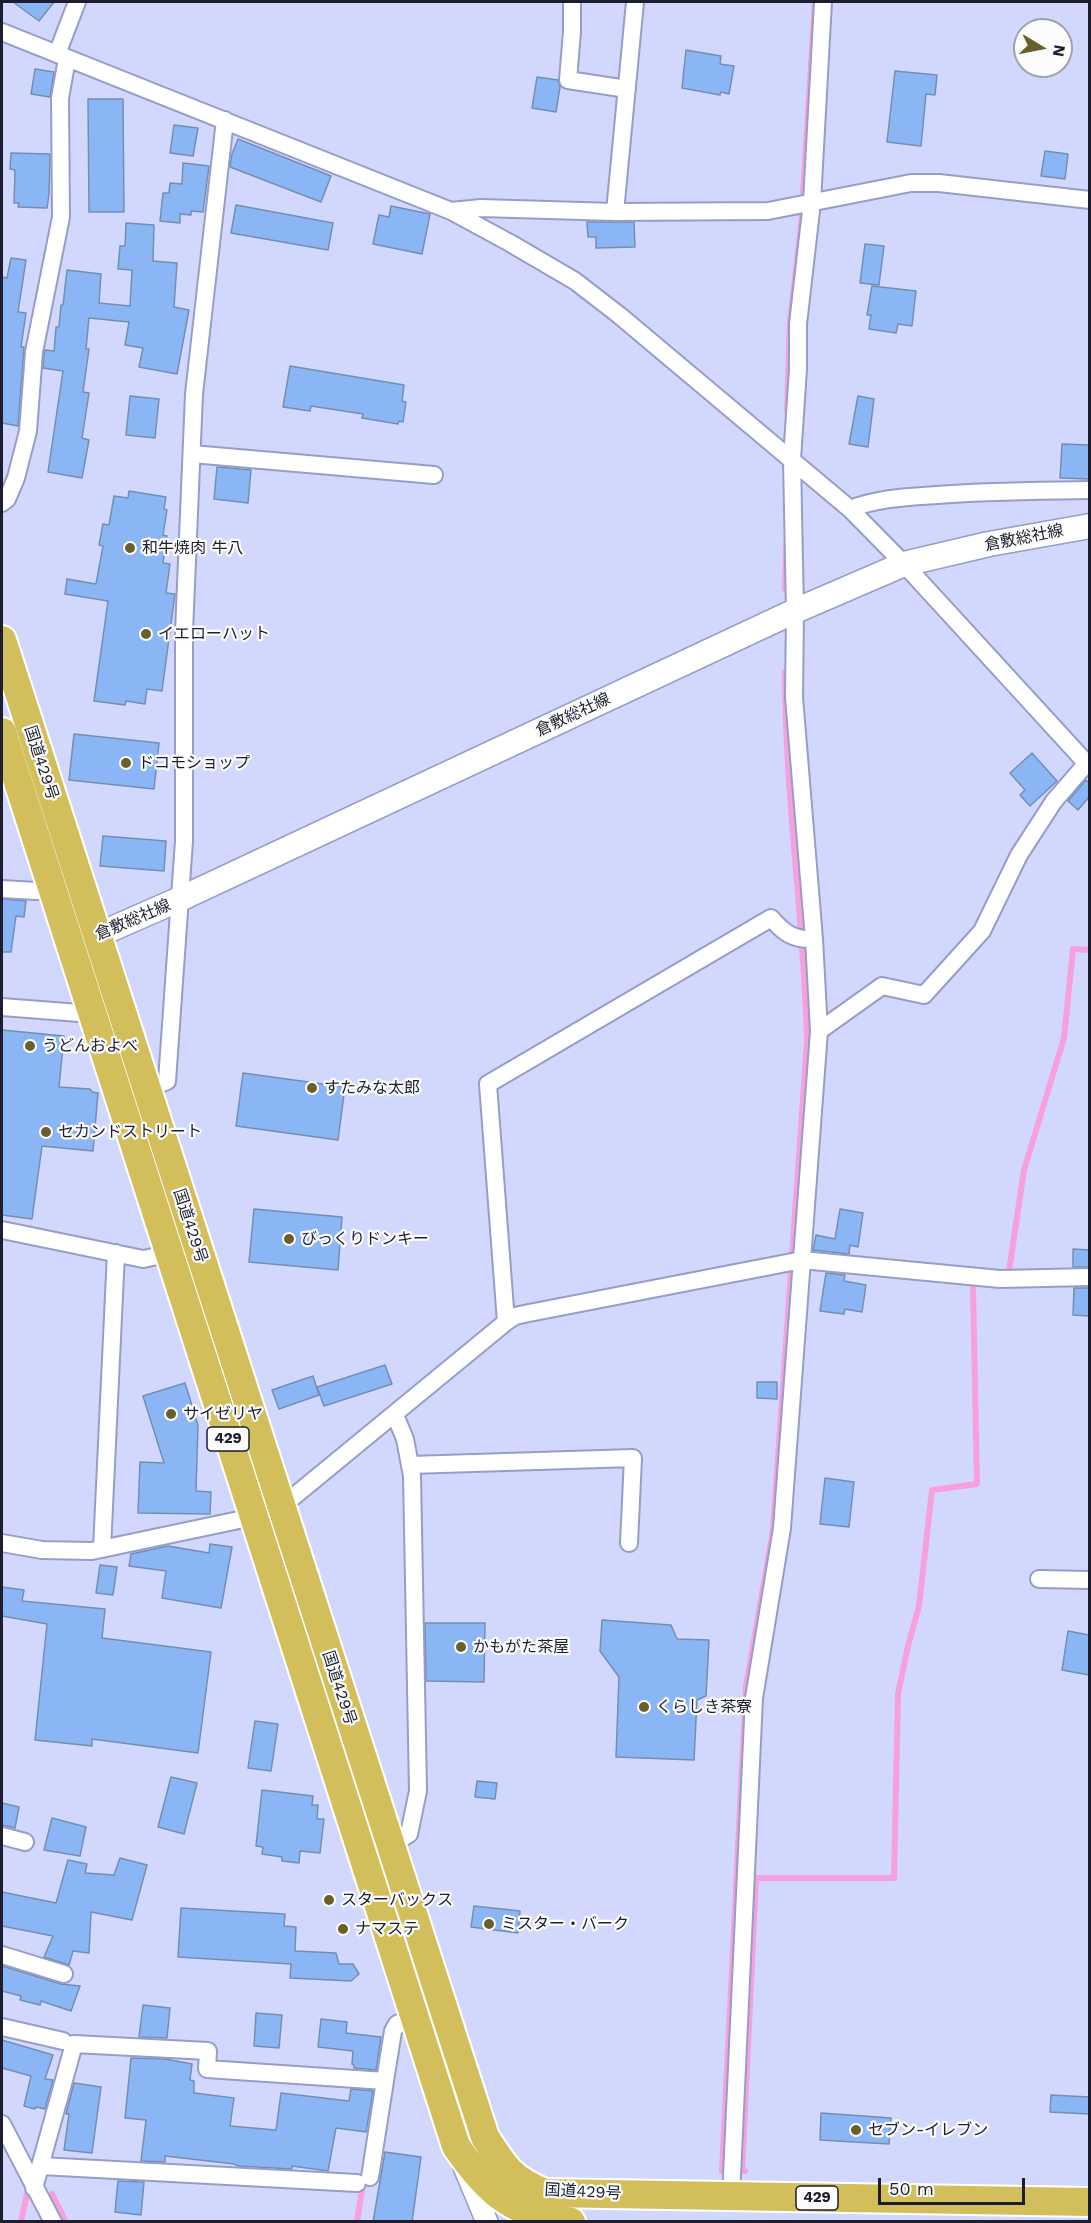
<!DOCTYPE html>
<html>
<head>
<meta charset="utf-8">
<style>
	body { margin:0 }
	#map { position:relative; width:1091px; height:2223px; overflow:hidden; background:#d2d8fd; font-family:"Work Sans",sans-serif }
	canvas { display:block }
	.frame { position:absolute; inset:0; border:3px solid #1c1e2f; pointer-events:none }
	.north { position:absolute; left:1013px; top:18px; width:60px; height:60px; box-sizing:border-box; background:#fcfcfc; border:2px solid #a2a3aa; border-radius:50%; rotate:100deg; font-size:16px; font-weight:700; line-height:24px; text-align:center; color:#1c1e2f }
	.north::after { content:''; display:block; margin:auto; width:21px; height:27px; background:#6a5f2c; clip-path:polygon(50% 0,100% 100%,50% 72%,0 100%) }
	.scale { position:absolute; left:878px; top:2178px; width:147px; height:27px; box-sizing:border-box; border:3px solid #1c1e2f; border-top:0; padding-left:8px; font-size:18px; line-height:21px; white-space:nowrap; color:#1c1e2f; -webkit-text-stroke:4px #fcfcfc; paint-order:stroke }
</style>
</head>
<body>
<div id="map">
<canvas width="1091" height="2223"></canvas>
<div class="frame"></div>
<div class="north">N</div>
<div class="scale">50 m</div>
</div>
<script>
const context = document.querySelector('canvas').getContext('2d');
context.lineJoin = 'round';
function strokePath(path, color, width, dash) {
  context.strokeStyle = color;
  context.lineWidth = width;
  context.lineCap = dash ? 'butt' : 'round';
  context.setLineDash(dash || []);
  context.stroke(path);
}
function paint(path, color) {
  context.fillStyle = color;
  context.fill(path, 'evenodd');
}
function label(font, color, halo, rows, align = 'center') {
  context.font = font + ' "Work Sans","Noto Sans JP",sans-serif';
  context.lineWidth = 4.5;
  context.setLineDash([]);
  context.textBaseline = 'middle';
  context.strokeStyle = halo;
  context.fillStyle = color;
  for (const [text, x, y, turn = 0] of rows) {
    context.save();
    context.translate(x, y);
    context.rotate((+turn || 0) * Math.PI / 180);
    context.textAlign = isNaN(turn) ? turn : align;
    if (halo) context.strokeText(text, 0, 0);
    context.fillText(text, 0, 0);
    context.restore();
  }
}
const stream = new Path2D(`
	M 787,411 L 790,321 L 801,226 L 815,2
	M 785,589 L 786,547
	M 1009,1271 L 1024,1170 L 1064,1038 L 1073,949 L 1090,950
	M 722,2171 L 746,1687 L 773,1530 L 807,1041 C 804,918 785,795 785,672
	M 745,2171 L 742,2171 L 756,1878 L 894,1878 L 898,1694 L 908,1646 L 919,1606 L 932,1490 L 977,1484 L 973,1287
	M 52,2194 L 66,2222
	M 21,2222 L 27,2194
	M 357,2222 L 363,2183`);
const building = new Path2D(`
	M 13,2 L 54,2 L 39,21 Z
	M 686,50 L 721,56 L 720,64 L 734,66 L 729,94 L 721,92 L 720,95 L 682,88 Z
	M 35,69 L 54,72 L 50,97 L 31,94 Z
	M 895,71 L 937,75 L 935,95 L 926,94 L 921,146 L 887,142 Z
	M 537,77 L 558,80 L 560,87 L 556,112 L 532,108 Z
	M 88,99 L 123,99 L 124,212 L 89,212 Z
	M 174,125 L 198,128 L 193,156 L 170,153 Z
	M 238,139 L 331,176 L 321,202 L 230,167 L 232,154 Z
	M 1045,151 L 1068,154 L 1065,179 L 1041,176 Z
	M 11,153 L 50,154 L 49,194 L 47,208 L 18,207 L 19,203 L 14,203 L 15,170 L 10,169 Z
	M 183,163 L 209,166 L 203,212 L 191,211 L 191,215 L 180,214 L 180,223 L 160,221 L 163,193 L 169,193 L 170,183 L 182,184 Z
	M 236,205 L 333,223 L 328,250 L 231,233 Z
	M 391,206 L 430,214 L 422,254 L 373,244 L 379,215 L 389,217 Z
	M 587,222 L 634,222 L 635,247 L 596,248 L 596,237 L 588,237 Z
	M 126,223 L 154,225 L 153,261 L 177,263 L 174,307 L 189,310 L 177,374 L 139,367 L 143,348 L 125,345 L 129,322 L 89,318 L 86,349 L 89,349 L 83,392 L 89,393 L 82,438 L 89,440 L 82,478 L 48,472 L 63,371 L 43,368 L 44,353 L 45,350 L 54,351 L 56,327 L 59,327 L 61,305 L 63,305 L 67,270 L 101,274 L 99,303 L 130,306 L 132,270 L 118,269 L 120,246 L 125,246 Z
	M 865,244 L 884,246 L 879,285 L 860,283 Z
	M 11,258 L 26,260 L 18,312 L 26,313 L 21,347 L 24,347 L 18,426 L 2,423 L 2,277 L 7,278 Z
	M 872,286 L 916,291 L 912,326 L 898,324 L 896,333 L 869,329 L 871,315 L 867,315 Z
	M 290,366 L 404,385 L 402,401 L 406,402 L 403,422 L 399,421 L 398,424 L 362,418 L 363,414 L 311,406 L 310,411 L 283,407 Z
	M 130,396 L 159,399 L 155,438 L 126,435 Z
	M 858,396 L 874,399 L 868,447 L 849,444 Z
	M 1062,444 L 1089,445 L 1089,479 L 1060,478 Z
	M 217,467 L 251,470 L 248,503 L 214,499 Z
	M 129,491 L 166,497 L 164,509 L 167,510 L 163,535 L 167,536 L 163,563 L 170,564 L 166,593 L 175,594 L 162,691 L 147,689 L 145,704 L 126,701 L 125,705 L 94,701 L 108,601 L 65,594 L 67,579 L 96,584 L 103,546 L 99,545 L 103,524 L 109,525 L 114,496 L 128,498 Z
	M 74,734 L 159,743 L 154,789 L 69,780 Z
	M 1032,753 L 1057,781 L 1030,806 L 1020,795 L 1025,790 L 1010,773 Z
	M 1086,780 L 1089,783 L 1089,797 L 1078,810 L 1068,801 Z
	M 103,836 L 166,841 L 164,871 L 100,866 Z
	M 2,899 L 26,901 L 24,917 L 16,916 L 11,952 L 2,952 Z
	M 2,1030 L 64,1036 L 59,1087 L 90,1089 L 92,1092 L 98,1093 L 93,1151 L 42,1146 L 32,1219 L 2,1215 Z
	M 243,1073 L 345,1087 L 338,1140 L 236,1126 Z
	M 254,1209 L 342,1217 L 338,1270 L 249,1262 Z
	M 840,1209 L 863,1213 L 858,1247 L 850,1245 L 849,1254 L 813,1250 L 816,1235 L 835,1239 Z
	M 1073,1249 L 1089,1250 L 1089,1267 L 1073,1267 Z
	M 826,1273 L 845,1275 L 844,1281 L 866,1285 L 862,1312 L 845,1309 L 844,1314 L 820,1311 Z
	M 1074,1288 L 1089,1288 L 1089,1316 L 1073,1315 Z
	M 385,1365 L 392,1384 L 324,1406 L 317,1387 Z
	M 313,1376 L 319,1395 L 279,1409 L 272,1390 Z
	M 757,1382 L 777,1382 L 777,1399 L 757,1398 Z
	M 185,1383 L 198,1425 L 196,1491 L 211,1492 L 210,1514 L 138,1513 L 140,1462 L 164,1463 L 143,1396 Z
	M 825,1478 L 854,1482 L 849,1527 L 820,1524 Z
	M 210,1544 L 232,1547 L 221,1608 L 162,1598 L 166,1571 L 129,1566 L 131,1554 L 168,1546 L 209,1553 Z
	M 100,1565 L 117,1567 L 113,1595 L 96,1593 Z
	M 2,1587 L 24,1590 L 22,1601 L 105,1609 L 102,1638 L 211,1652 L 198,1753 L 92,1739 L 92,1746 L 35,1740 L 47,1624 L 2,1616 Z
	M 602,1620 L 671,1625 L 677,1639 L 709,1640 L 706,1696 L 697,1700 L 694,1760 L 616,1757 L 619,1677 L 600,1651 Z
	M 425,1623 L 485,1623 L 484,1682 L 426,1681 Z
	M 1068,1631 L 1089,1635 L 1089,1675 L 1062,1670 Z
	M 255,1721 L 278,1724 L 271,1771 L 248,1768 Z
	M 171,1777 L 197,1783 L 184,1834 L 158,1827 Z
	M 477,1781 L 497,1783 L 495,1799 L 475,1797 Z
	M 262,1790 L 313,1796 L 312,1805 L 318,1805 L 317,1819 L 324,1819 L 320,1853 L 300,1851 L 299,1863 L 282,1861 L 282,1857 L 262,1854 L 263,1847 L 256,1846 Z
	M 2,1803 L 19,1807 L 15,1828 L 2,1825 Z
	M 52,1818 L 86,1827 L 80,1856 L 44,1850 Z
	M 120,1858 L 147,1865 L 132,1920 L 91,1912 L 89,1953 L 73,1951 L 69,1965 L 44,1957 L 53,1936 L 2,1926 L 2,1892 L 56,1903 L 68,1860 L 87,1864 L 85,1873 L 114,1875 Z
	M 474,1906 L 520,1911 L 518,1933 L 471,1927 Z
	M 181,1908 L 285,1914 L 284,1926 L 296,1927 L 295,1951 L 336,1953 L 339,1964 L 353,1964 L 359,1974 L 351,1981 L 290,1978 L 291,1964 L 178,1957 Z
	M 2,1966 L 61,1984 L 80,1986 L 71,2011 L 41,2001 L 40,2005 L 20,2000 L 21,1996 L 2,1991 Z
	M 143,2005 L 170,2008 L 167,2038 L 139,2037 Z
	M 256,2013 L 282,2015 L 279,2048 L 254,2046 Z
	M 321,2019 L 347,2022 L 346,2033 L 381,2037 L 376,2070 L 354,2068 L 354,2065 L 352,2064 L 353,2051 L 318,2047 Z
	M 2,2040 L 53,2055 L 45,2079 L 53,2080 L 45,2109 L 36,2107 L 35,2109 L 24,2106 L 31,2076 L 2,2068 Z
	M 131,2058 L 165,2059 L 192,2064 L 190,2080 L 194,2081 L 194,2093 L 234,2098 L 230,2126 L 276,2130 L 281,2093 L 349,2101 L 351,2089 L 373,2091 L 366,2132 L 336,2128 L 328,2171 L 292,2166 L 292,2169 L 238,2166 L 234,2164 L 165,2156 L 165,2162 L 141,2161 L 146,2120 L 125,2118 Z
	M 74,2083 L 101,2087 L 92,2153 L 64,2150 L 69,2114 L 66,2114 Z
	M 1051,2095 L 1089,2097 L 1089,2114 L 1050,2112 Z
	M 821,2113 L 891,2118 L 889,2144 L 820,2140 Z
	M 385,2152 L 421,2157 L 412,2222 L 373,2222 Z
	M 118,2181 L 144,2182 L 141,2215 L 115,2212 Z`);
const minor = new Path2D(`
	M 572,2 L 572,32 L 568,80 L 627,89
	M 2,32 L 451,211 L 510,243 L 575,281 L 619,315 L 850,509 L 904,564 L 1090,767
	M 57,54 L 77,2
	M 451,211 L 481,208 L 615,212 L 768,211 L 911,183 L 939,183 L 1090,200
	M 615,212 L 635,2
	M 192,454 L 434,475
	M 2,503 L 7,499 L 16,478 L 28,431 L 34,352 L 61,217 L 60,98 L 67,59
	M 850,509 C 878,498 907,497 937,495 C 988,491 1038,491 1090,490
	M 2,889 L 53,892
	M 2,1007 L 92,1014
	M 819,1031 L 882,986 L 924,995 L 982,931 L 1019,855 L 1054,801 L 1087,763
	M 140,1092 L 167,1081 L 184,841 L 184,632 L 194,394 L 225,120
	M 2,1230 L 143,1259 L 168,1254
	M 506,1322 L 488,1084 L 771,918 C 784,933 793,940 814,939
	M 410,1465 L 633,1458 L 629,1543
	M 2,1543 L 42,1550 L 92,1551 L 253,1517 L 281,1507 L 506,1322 L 515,1316 L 529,1313 L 802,1260 L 1000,1279 L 1090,1277
	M 102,1549 L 116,1253
	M 1039,1579 L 1090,1580
	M 2,1836 L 25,1842
	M 390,1845 L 409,1834 L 418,1791 L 412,1476 L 405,1439 L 395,1415
	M 2,1955 L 64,1974
	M 2,2027 L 63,2041
	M 2,2124 L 53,2222
	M 41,2166 L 357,2183
	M 370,2177 L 385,2081
	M 34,2188 L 74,2044 L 208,2051 L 207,2069 L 385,2081 L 393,2031 L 397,2024 L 414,2016
	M 731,2197 L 754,1698 L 782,1528 L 819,1031 L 814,939 L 794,697 L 795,611 L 792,459 L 798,369 L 798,324 L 812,202 L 823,2`);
const tertiary = new Path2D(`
	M 464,2167 L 487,2222`);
const secondary = new Path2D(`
	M 82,942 L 180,899 L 795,611 L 904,564 L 989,544 L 1090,526`);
const trunk = new Path2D(`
	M 2,640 L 485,2137 C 504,2167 511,2179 545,2193 L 1090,2202
	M 2,732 L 456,2146 C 488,2193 514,2215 571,2222`);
const markers = [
	[130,548,6,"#6a5f2c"],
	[146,634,6,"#6a5f2c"],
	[126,763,6,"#6a5f2c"],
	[30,1046,6,"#6a5f2c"],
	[312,1088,6,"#6a5f2c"],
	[46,1132,6,"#6a5f2c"],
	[289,1239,6,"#6a5f2c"],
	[171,1414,6,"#6a5f2c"],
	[461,1647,6,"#6a5f2c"],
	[644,1707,6,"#6a5f2c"],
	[329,1900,6,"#6a5f2c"],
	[489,1924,6,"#6a5f2c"],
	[343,1929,6,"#6a5f2c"],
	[856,2130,6,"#6a5f2c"]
];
const shields = [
	[228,1439,42],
	[817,2198,42]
];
const shieldNames = [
	["429",228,1439],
	["429",817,2198]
];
const streetNames = [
	["倉敷総社線",1024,538,-11],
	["倉敷総社線",573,715,-25],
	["国道429号",41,763,72],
	["倉敷総社線",133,920,-23],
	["国道429号",190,1226,72],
	["国道429号",339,1688,72],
	["国道429号",583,2192,3]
];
const poiNames = [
	["和牛焼肉 牛八",142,548],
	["イエローハット",158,634],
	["ドコモショップ",138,763],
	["うどんおよべ",42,1046],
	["すたみな太郎",324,1088],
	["セカンドストリート",58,1132],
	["びっくりドンキー",301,1239],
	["サイゼリヤ",183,1414],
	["かもがた茶屋",473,1647],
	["くらしき茶寮",656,1707],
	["スターバックス",341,1900],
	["ミスター・バーク",501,1924],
	["ナマステ",355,1929],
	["セブン-イレブン",868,2130]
];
strokePath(stream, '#f6a0de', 6);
paint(building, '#8bb6f5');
strokePath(building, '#748eb3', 1.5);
strokePath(minor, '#969dc8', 20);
strokePath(tertiary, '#969dc8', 24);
strokePath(secondary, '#969dc8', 27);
strokePath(trunk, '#fff', 32);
strokePath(minor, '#fff', 16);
strokePath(tertiary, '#fff', 21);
strokePath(secondary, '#fff', 24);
strokePath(trunk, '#d2be5b', 28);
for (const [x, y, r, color] of markers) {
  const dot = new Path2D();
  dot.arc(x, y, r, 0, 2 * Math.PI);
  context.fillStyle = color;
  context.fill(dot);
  strokePath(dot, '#fcfcfc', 2);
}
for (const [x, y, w] of shields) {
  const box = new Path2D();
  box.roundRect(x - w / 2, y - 12, w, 24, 4.5);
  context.fillStyle = '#fcfcfc';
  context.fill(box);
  strokePath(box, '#1c1e2f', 1.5);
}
label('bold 15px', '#1c1e2f', null, shieldNames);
label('16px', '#1c1e2f', '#fcfcfc', streetNames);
label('16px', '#1c1e2f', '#fcfcfc', poiNames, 'left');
</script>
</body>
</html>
